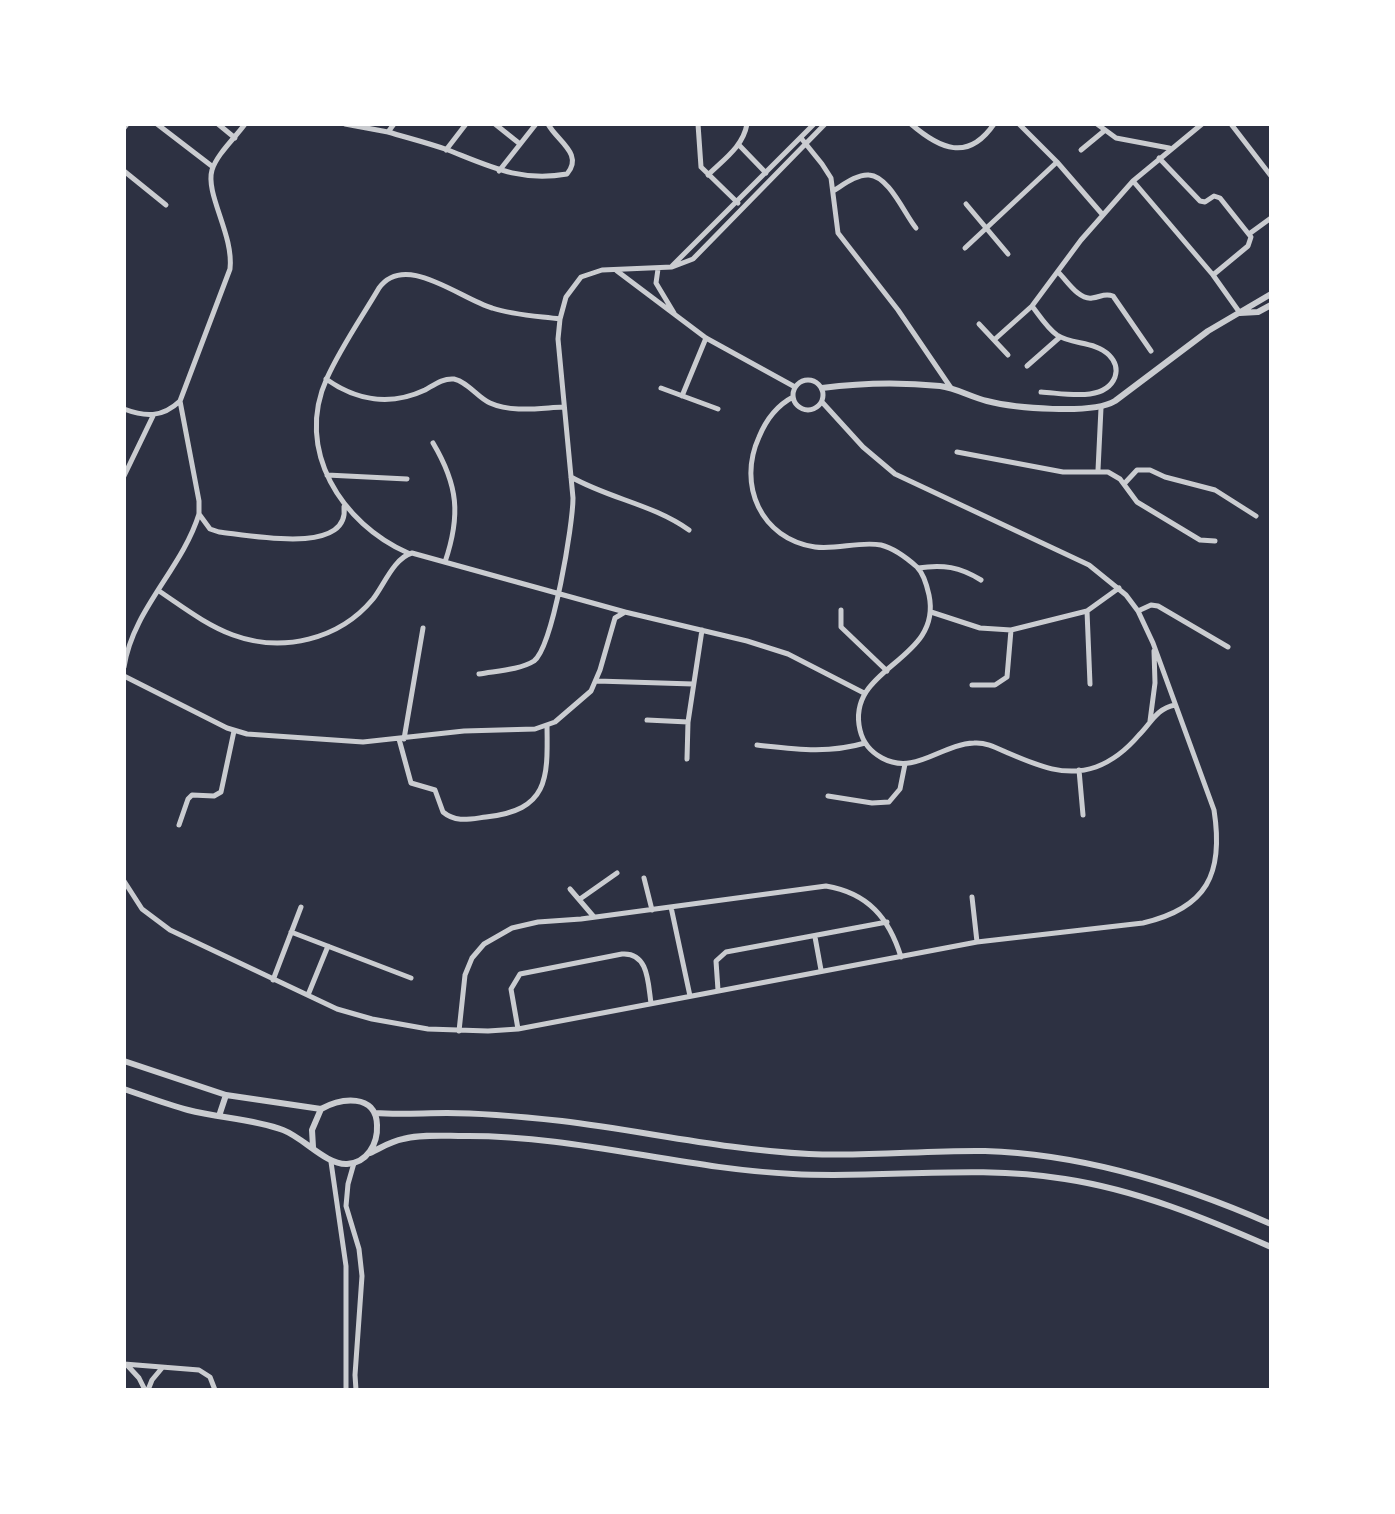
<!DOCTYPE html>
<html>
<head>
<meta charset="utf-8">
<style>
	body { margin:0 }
	#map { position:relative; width:1395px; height:1514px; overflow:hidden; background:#2d3142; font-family:"Golos Text",sans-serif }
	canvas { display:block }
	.frame { position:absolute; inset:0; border:126px solid #fff; pointer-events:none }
</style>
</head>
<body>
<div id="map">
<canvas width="1395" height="1514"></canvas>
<div class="frame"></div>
</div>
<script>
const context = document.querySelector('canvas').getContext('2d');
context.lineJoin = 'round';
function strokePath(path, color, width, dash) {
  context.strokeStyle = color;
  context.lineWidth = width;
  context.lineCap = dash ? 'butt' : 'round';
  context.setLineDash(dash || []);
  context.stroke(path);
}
const minor = new Path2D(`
	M 157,124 L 213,167
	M 218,124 L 235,138
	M 345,124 L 388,132 L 394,124
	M 495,124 L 520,144
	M 698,124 L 701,167 L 738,203
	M 911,124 C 940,149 968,162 994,124
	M 1019,124 L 1057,162 L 1102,214
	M 1097,124 L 1116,138 L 1169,148
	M 1231,124 L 1271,176
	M 124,128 L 127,124
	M 388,132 C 408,138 428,143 448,150 C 491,167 520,182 567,174 C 584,154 557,141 548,124
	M 801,138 L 822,164 L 831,178 L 838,233 L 898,310 L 951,388
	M 739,145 L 766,173
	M 446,150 L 466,124
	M 1081,150 L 1104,131
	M 1159,158 L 1200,201 L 1205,202 L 1214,196 L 1220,198 L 1251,237 L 1248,246 L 1213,275
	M 124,171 L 166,205
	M 499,171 L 536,124
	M 708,175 C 723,160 743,147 747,124
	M 1133,181 L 1213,275 L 1240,313
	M 833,191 C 843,185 857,174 869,175 C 889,176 905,215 916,228
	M 966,204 L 1008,254
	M 1249,234 L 1271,218
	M 965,248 L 1057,162
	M 672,266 L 814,124
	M 658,269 L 656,283 L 674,313
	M 617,271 L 706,338 L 795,387
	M 1059,273 C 1068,282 1079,300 1092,298 C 1101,297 1104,293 1113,296 L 1151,351
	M 1032,306 C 1039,315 1047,328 1057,335 C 1072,345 1095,341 1109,355 C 1115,361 1118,368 1115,377 C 1105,403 1063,393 1041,392
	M 979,324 L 1008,355
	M 994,340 L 1032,306 L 1081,240 L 1133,181 L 1202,124
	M 1027,366 L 1060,337
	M 326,379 C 357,401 391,406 425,390 C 434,385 443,378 454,379 C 468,382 477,397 490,403 C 512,413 540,408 563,407
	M793 395a15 15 0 1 1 30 0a15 15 0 1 1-30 0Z
	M 661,388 L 718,409
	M 682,396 L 706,338
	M 793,397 C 776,406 766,420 759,437 C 737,485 761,539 815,547 C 837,550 859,541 881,545 C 893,548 908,559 917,567 C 924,574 927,586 929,595 C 943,662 845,666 860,730 C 863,743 871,752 882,758 C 915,776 941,744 974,743 C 986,742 997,748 1008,753 C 1036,765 1065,778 1096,767 C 1112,761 1128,748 1139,735 C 1152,722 1156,709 1175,705
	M 124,409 C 145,417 162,418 180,401
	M 433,443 C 458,485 461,515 445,562
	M 957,452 L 1063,472 L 1108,472 L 1120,479 L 1137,502 L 1200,540 L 1215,541
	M 1098,470 L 1101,408
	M 327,475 L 407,479
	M 124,476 L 153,416
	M 571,477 C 610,499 652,504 689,530
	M 1124,484 L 1137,470 L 1150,470 L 1165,477 L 1215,490 L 1256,516
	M 199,514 L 210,529 L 219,532 C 248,535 350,556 344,507
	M 408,553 C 342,524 294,450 327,378 C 341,347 362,317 379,288 C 405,252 459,298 492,308 C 513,315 537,316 560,319
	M 918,568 C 943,564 960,567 981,580
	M 159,591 C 183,607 206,625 233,635 C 282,653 339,640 373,599 C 384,585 394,558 412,553 L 625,612
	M 841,610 L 841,627 L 887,671
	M 1087,611 L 1090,684
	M 1138,611 L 1151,605 L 1158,606 L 1228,647
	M 931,612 L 980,628 L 1011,630 L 1087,611 L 1119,588
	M 124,667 C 133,609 182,569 199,514 L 199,501 L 180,401 L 230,269 C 234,235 205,194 212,170 C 217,154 235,138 245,124
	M 479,674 C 495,671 520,670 534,661 C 553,646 573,524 573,498 L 558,339 L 560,319 L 566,297 L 581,277 L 602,270 L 672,267 L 693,259 L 825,124
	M 124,676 L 227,728 L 247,734 L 363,742 L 464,731 L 535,729 L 555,722 L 591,691 L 600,670 L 615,618 L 625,612 L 747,641 L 788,654 L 864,693
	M 597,681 L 693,684
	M 972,685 L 995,685 L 1007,677 L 1011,630
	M 647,720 L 688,722
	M 1150,721 L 1155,683 L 1154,651
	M 399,739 L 411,783 L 435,790 L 443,812 C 456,823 470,819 486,817 C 548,810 548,780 547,726
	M 404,739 L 423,628
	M 757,745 C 794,749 828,754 865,743
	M 687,759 L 688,722 L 702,630
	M 1079,770 L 1083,815
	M 828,796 L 872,803 L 889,802 L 900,789 L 905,764
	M 179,825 L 188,799 L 192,795 L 214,796 L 221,792 L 234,731
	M 644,878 L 652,910
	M 124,881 L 142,909 L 170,930 L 337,1009 L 372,1019 L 428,1029 L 488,1031 L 518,1029 L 977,942 L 1143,923 C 1207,908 1224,874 1214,810 L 1153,643 L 1138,611 L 1126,595 L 1089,565 L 895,474 L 863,447 L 822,402
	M 570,889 L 594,917
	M 972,897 L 977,942
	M 580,899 L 617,873
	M 671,907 L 690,996
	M 291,932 L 411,978
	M 815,937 L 821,970
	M 273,980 L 301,907
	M 718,990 L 716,961 L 726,952 L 887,922
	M 308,995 L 328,946
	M 518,1029 L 511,989 L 520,974 L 622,954 C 649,952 648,984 651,1003
	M 459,1031 L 465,975 L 472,958 L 484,944 L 512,928 L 538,922 L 581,919 L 826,886 C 868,893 889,918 901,957
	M 331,1162 L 346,1266 L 346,1390
	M 354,1163 L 348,1184 L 346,1206 L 359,1249 L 362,1276 L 355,1375 L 356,1390
	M 124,1364 L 199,1370 L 210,1377 L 215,1390
	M 127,1365 L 139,1378 L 145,1390
	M 148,1390 L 152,1380 L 162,1368`);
const tertiary = new Path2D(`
	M 1240,313 L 1258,312 L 1271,305
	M 822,388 C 859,383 902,382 940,386 C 956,388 971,397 987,401 C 1014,408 1092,415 1115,401 L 1208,331 L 1271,294
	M 124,1061 L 226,1095 L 321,1109
	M 124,1089 C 145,1096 166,1104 188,1110 C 219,1118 253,1119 283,1130 C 304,1138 326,1165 347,1164 C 367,1163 378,1144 377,1125 C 376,1093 341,1098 321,1109 L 312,1130 L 313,1147
	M 375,1113 C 399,1115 423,1113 447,1113 C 486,1113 525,1117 562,1121 C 644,1131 726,1150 809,1154 C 868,1157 926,1150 985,1151 C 1084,1154 1180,1184 1271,1224
	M 219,1116 L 226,1095
	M 370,1153 C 381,1148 391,1141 403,1139 C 423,1134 444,1136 464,1136 C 575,1135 683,1169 793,1174 C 884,1179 974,1164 1065,1179 C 1137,1190 1205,1218 1271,1247`);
strokePath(minor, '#caccd0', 5);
strokePath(tertiary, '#caccd0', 6);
</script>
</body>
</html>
